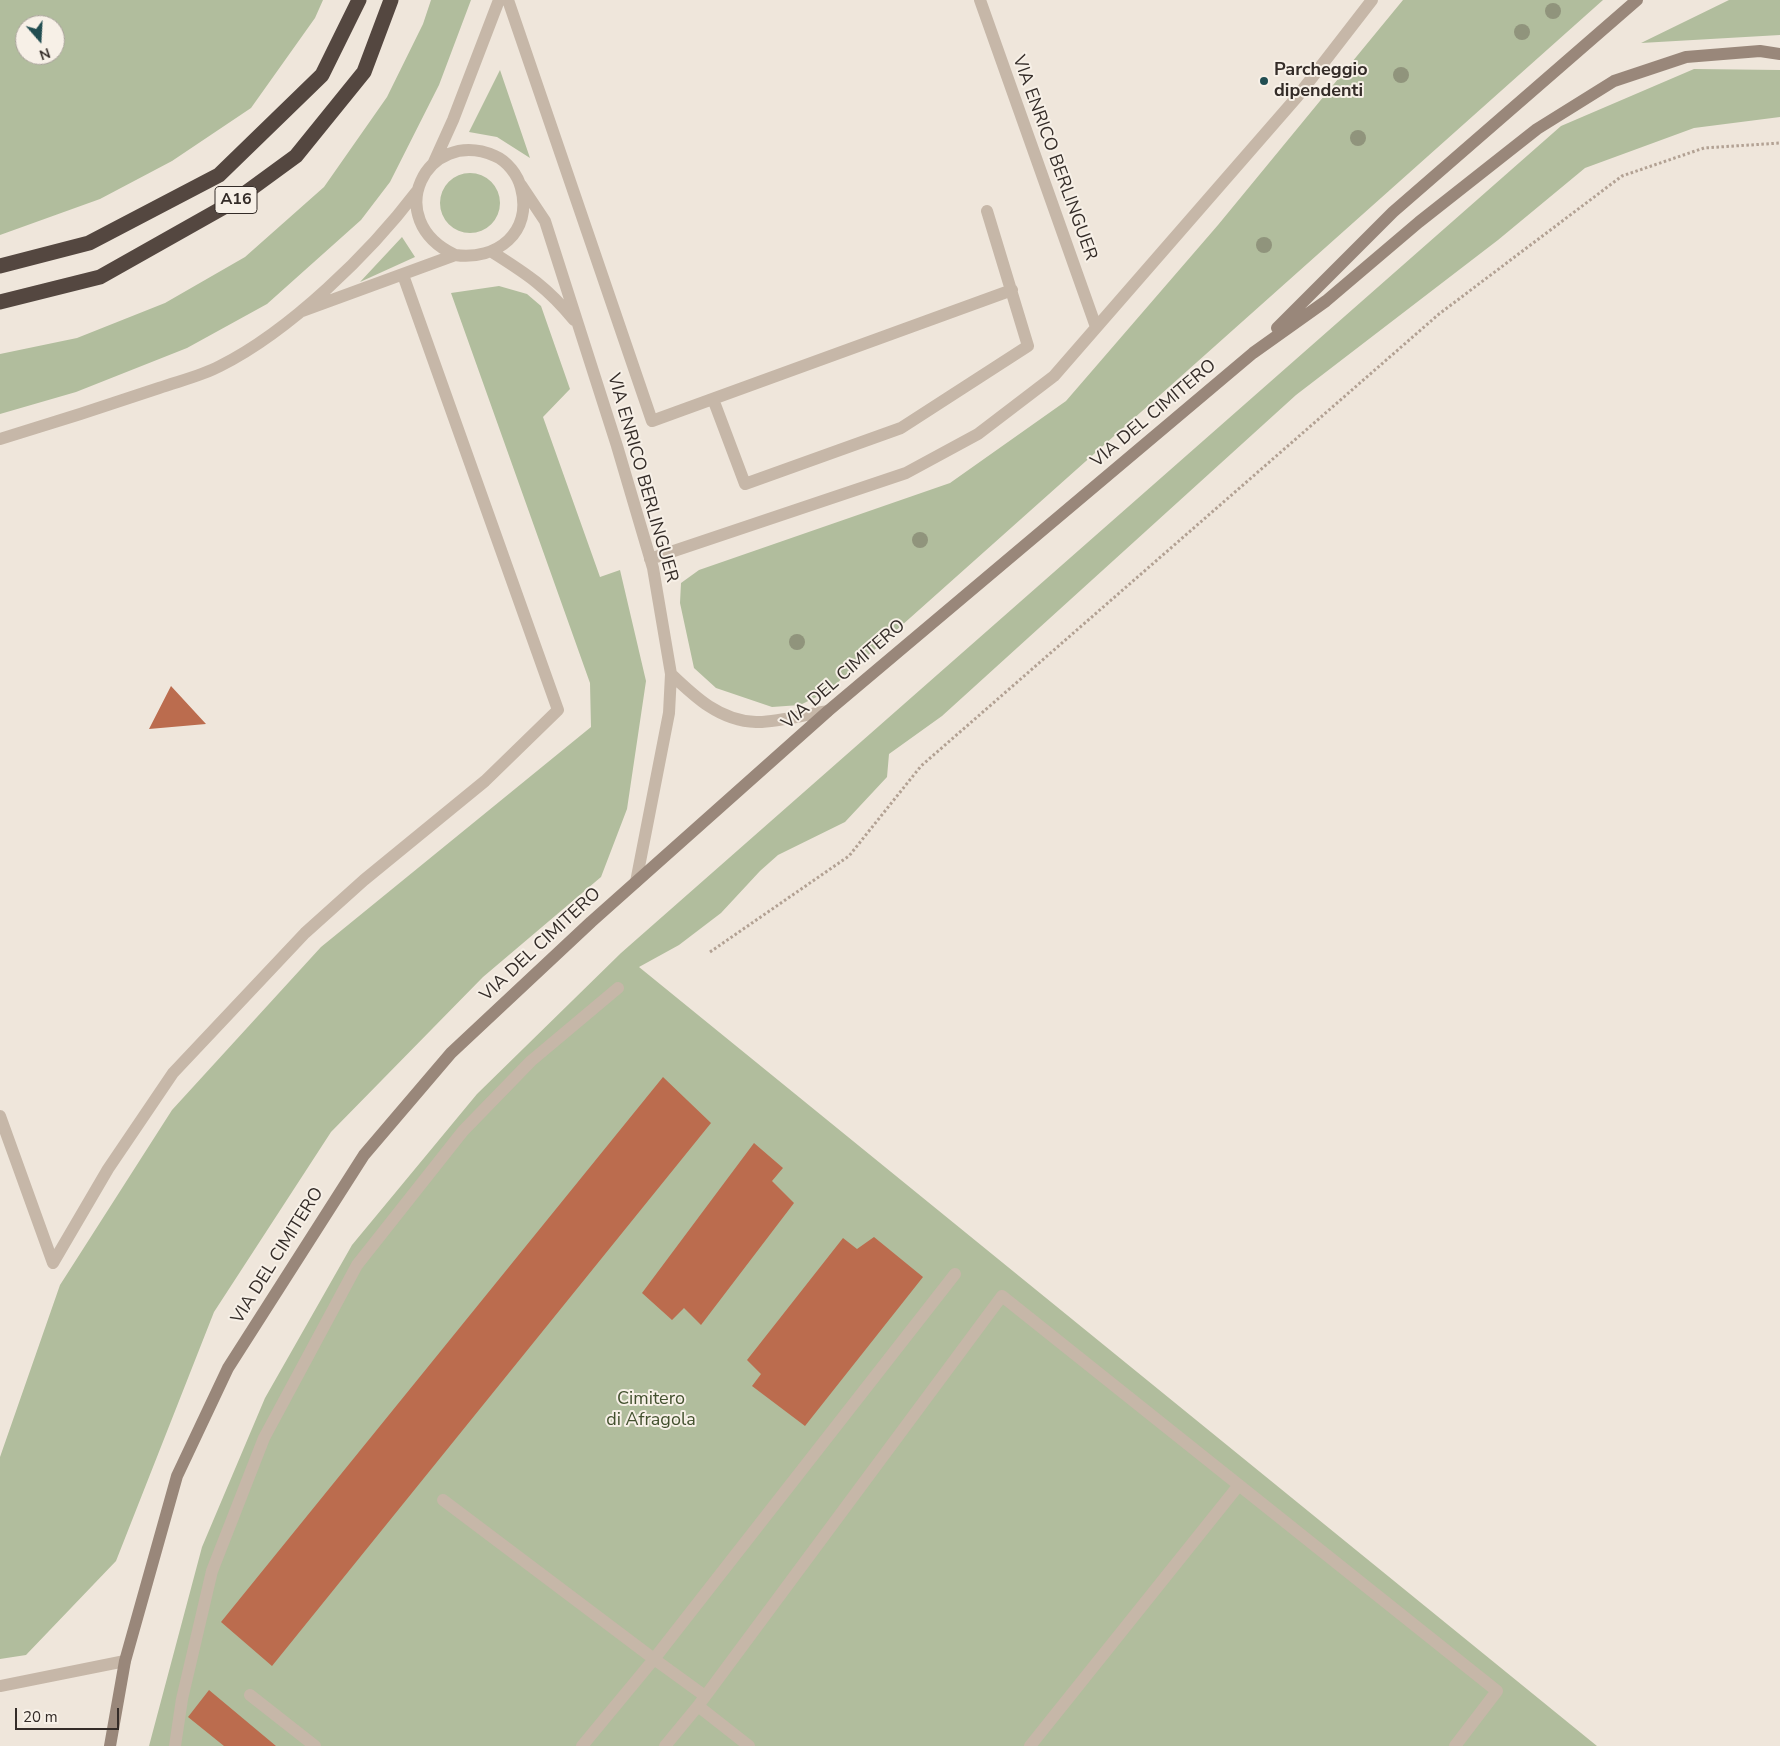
<!DOCTYPE html>
<html>
<head>
<meta charset="utf-8">
<style>
	body { margin:0 }
	#map { position:relative; width:1780px; height:1746px; overflow:hidden; background:#efe6db; font-family:"Nunito Sans",sans-serif }
	canvas { display:block }
	.north { position:absolute; left:15px; top:15px; width:50px; height:50px; box-sizing:border-box; background:#f7f0e7; border:1px solid #a9a29b; border-radius:50%; rotate:161deg; font-size:14px; font-weight:700; line-height:20px; text-align:center; color:#342c28 }
	.north::after { content:''; display:block; margin:auto; width:18px; height:22px; background:#214d51; clip-path:polygon(50% 0,100% 100%,50% 72%,0 100%) }
	.scale { position:absolute; left:15px; top:1708px; width:104px; height:22px; box-sizing:border-box; border:2px solid #342c28; border-top:0; padding-left:6px; font-size:15px; line-height:18px; white-space:nowrap; color:#342c28; -webkit-text-stroke:4px #f7f0e7; paint-order:stroke }
</style>
</head>
<body>
<div id="map">
<canvas width="1780" height="1746"></canvas>
<div class="north">N</div>
<div class="scale">20 m</div>
</div>
<script>
const context = document.querySelector('canvas').getContext('2d');
context.lineJoin = 'round';
function paint(path, color) {
  context.fillStyle = color;
  context.fill(path, 'evenodd');
}
function strokePath(path, color, width, dash) {
  context.strokeStyle = color;
  context.lineWidth = width;
  context.lineCap = dash ? 'butt' : 'round';
  context.setLineDash(dash || []);
  context.stroke(path);
}
function label(font, color, halo, rows, align = 'center') {
  context.font = font + ' "Nunito Sans",sans-serif';
  context.lineWidth = 4;
  context.setLineDash([]);
  context.textBaseline = 'middle';
  context.strokeStyle = halo;
  context.fillStyle = color;
  for (const [text, x, y, turn = 0] of rows) {
    context.save();
    context.translate(x, y);
    context.rotate((+turn || 0) * Math.PI / 180);
    context.textAlign = isNaN(turn) ? turn : align;
    if (halo) context.strokeText(text, 0, 0);
    context.fillText(text, 0, 0);
    context.restore();
  }
}
const green = new Path2D(`
	M 0,0 L 323,0 L 315,18 L 251,108 L 172,161 L 100,199 L 0,235 ZM 25,25 L 55,25 L 55,55 L 25,55 Z
	M 431,0 L 471,0 L 439,85 L 390,182 L 361,220 L 267,304 L 187,348 L 76,392 L 0,414 L 0,354 L 77,338 L 165,303 L 245,257 L 324,187 L 387,97 L 423,24 Z
	M 1403,0 L 1603,0 L 827,692 L 800,705 L 772,707 L 716,688 L 694,668 L 680,603 L 681,583 L 699,570 L 950,483 L 1066,401 L 1218,225 Z
	M 1729,0 L 1780,0 L 1780,35 L 1641,43 Z
	M 1694,69 L 1780,70 L 1780,117 L 1694,128 L 1585,168 L 1498,240 L 1296,395 L 942,716 L 889,754 L 887,777 L 845,822 L 778,855 L 760,871 L 721,913 L 679,945 L 639,967 L 1597,1746 L 149,1746 L 202,1547 L 265,1398 L 352,1245 L 477,1094 L 621,953 L 1561,126 Z
	M 500,70 L 530,158 L 497,137 L 469,132 Z
	M440 203a30 30 0 1 1 60 0a30 30 0 1 1-60 0Z
	M 402,237 L 415,257 L 360,282 Z
	M 499,286 L 527,294 L 541,306 L 570,389 L 543,417 L 600,577 L 620,570 L 646,681 L 627,809 L 601,877 L 483,977 L 331,1132 L 214,1312 L 116,1561 L 26,1655 L 0,1659 L 0,1457 L 60,1285 L 172,1110 L 321,947 L 591,727 L 590,683 L 451,293 Z`);
const building = new Path2D(`
	M 171,686 L 206,724 L 149,729 Z
	M 663,1077 L 711,1123 L 272,1666 L 221,1622 Z
	M 754,1143 L 783,1168 L 772,1181 L 794,1203 L 701,1325 L 684,1308 L 672,1320 L 642,1293 Z
	M 874,1237 L 923,1277 L 805,1426 L 752,1386 L 761,1374 L 747,1360 L 843,1238 L 857,1249 Z
	M 209,1690 L 276,1746 L 224,1746 L 188,1717 Z`);
const path = new Path2D(`
	M 710,952 L 849,856 L 921,766 L 1439,314 L 1622,176 L 1704,148 L 1780,143`);
const service = new Path2D(`
	M 508,0 L 652,421 L 1012,290
	M 980,0 L 1096,327
	M 434,162 L 453,120 L 499,0
	M 521,185 L 545,221 L 617,446 L 653,568 L 671,674 L 669,713 L 636,882
	M 492,252 C 527,274 548,288 574,320
	M 302,311 L 455,255 C 497,261 533,232 521,188 C 518,175 507,161 495,156 C 426,126 380,220 455,255
	M 713,399 L 745,484 L 901,428 L 1028,346 L 987,211
	M 0,439 C 53,423 106,406 159,388 C 179,381 201,376 220,366 C 290,331 370,253 417,191
	M 650,559 L 906,473 L 978,434 L 1054,376 L 1297,97 L 1372,0
	M 671,674 C 695,697 720,721 756,722 C 775,723 808,714 828,711
	M 0,1116 L 53,1263 L 108,1169 L 173,1073 L 305,933 L 364,880 L 485,781 L 558,710 L 403,275`);
const pedestrian = new Path2D(`
	M 443,1500 L 654,1659 L 955,1274
	M 250,1695 L 315,1746
	M 175,1746 L 182,1699 L 212,1571 L 264,1438 L 357,1265 L 463,1131 L 531,1061 L 618,988
	M 582,1746 L 654,1659 L 705,1696
	M 665,1746 L 698,1706
	M 749,1746 L 698,1706 L 1002,1296 L 1497,1691 L 1455,1746
	M 1030,1746 L 1239,1485`);
const minor = new Path2D(`
	M 0,1686 L 125,1661`);
const secondary = new Path2D(`
	M 1277,328 L 1393,212 L 1637,0
	M 110,1746 L 125,1661 L 177,1476 L 228,1368 L 364,1155 L 451,1053 L 591,922 L 828,711 L 1253,353 L 1326,301 L 1419,222 L 1537,129 L 1614,81 L 1686,57 L 1760,51 L 1780,54`);
const motorway = new Path2D(`
	M 0,266 L 89,243 L 219,175 L 322,75 L 359,0
	M 0,302 L 100,277 L 233,202 L 296,156 L 364,72 L 391,0`);
const trees = [
	[1553,11],
	[1522,32],
	[1401,75],
	[1358,138],
	[1264,245],
	[920,540],
	[797,642]
];
const markers = [
	[1264,81,5,"#214d51"]
];
const shields = [
	[236,200,42]
];
const shieldNames = [
	["A16",236,200]
];
const poiNames = [
	["Parcheggio",1274,71],
	["dipendenti",1274,92]
];
const streetNames = [
	["VIA ENRICO BERLINGUER",1054,158,70],
	["VIA DEL CIMITERO",1154,414,-40],
	["VIA ENRICO BERLINGUER",642,478,74],
	["VIA DEL CIMITERO",844,675,-41],
	["VIA DEL CIMITERO",541,945,-43],
	["VIA DEL CIMITERO",278,1256,-58]
];
const parkNames = [
	["Cimitero",651,1400],
	["di Afragola",651,1421]
];
paint(green, '#b1bd9d');
paint(building, '#bb6c4e');
strokePath(path, '#b2a193', 3, [2.5, 2.5]);
strokePath(service, '#c6b7a8', 12);
strokePath(pedestrian, '#c6b7a8', 12);
strokePath(minor, '#c6b7a8', 12);
strokePath(secondary, '#99877a', 12);
strokePath(motorway, '#544740', 15);
context.fillStyle = '#90947c';
for (const [x, y] of trees) {
  context.beginPath();
  context.arc(x, y, 8, 0, 2 * Math.PI);
  context.fill();
}
for (const [x, y, r, color] of markers) {
  const dot = new Path2D();
  dot.arc(x, y, r, 0, 2 * Math.PI);
  context.fillStyle = color;
  context.fill(dot);
  strokePath(dot, '#f7f0e7', 2);
}
for (const [x, y, w] of shields) {
  const box = new Path2D();
  box.roundRect(x - w / 2, y - 13.5, w, 27, 4);
  context.fillStyle = '#f7f0e7';
  context.fill(box);
  strokePath(box, '#342c28', 1);
}
label('bold 16px', '#342c28', null, shieldNames);
label('bold 18px', '#342c28', '#f7f0e7', poiNames, 'left');
label('18px', '#342c28', '#f7f0e7', streetNames);
label('18px', '#42502e', '#f7f0e7', parkNames);
</script>
</body>
</html>
